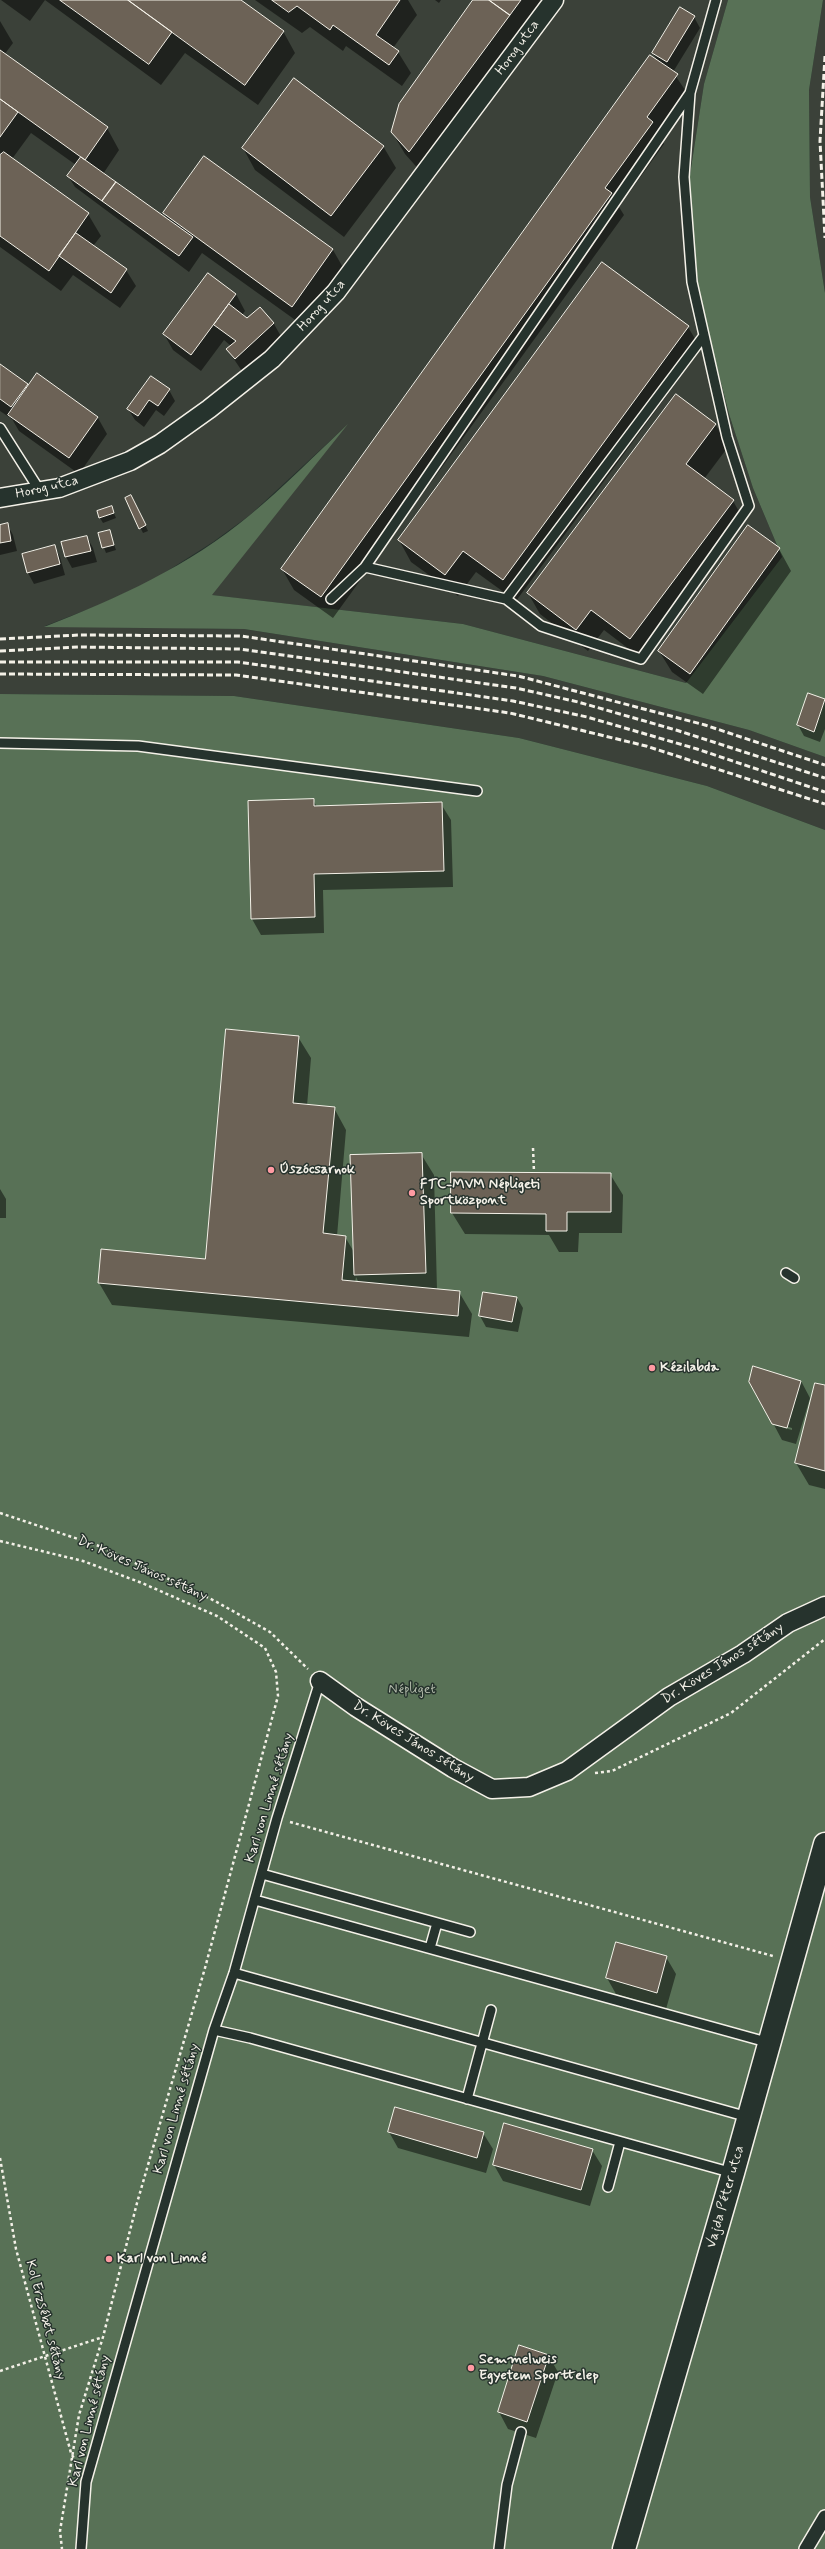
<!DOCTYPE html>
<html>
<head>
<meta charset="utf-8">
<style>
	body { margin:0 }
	canvas { display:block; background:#26332d }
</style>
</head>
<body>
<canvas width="825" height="2549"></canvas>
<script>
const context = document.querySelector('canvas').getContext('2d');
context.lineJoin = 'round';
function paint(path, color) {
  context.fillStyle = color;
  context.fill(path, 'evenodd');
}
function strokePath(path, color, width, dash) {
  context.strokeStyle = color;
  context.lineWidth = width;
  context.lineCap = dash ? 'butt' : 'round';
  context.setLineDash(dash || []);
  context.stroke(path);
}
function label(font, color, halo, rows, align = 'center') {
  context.font = font + ' Mynerve,sans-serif';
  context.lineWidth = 3;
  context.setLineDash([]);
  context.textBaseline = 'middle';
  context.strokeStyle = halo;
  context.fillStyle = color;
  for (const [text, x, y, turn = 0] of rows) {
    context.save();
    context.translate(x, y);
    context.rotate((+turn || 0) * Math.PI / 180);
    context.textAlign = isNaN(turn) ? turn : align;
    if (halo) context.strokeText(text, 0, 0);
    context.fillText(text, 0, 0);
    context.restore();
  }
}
const built = new Path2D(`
	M 0,0 L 728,0 L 704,84 L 689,181 L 699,295 L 729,414 L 753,488 L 782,557 L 686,683 L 463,624 L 211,595 L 345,427 L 250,515 L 213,542 L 153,580 L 99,605 L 45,626 L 244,629 L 543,676 L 749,730 L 825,757 L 825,830 L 707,786 L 519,738 L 234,696 L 0,694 Z
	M 823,0 L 825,0 L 825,293 L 810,197 L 809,90 Z`);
const green = new Path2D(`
	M 728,0 L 823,0 L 809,90 L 810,197 L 825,293 L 825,757 L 749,730 L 543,676 L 244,629 L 44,627 C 118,598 189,566 250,515 C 284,487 316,454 348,424 L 212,595 L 463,624 L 686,683 L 782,557 L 753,488 L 729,414 L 699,296 L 689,181 L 704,84 Z
	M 0,694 L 234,696 L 519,738 L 707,786 L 825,830 L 825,2549 L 0,2549 Z`);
const shadow = new Path2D(`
	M 45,0 L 30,21 L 1,0 L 239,0 L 283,31 L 295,53 L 258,105 L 185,53 L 161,85 Z
	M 255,0 L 408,0 L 417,15 L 393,48 L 398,52 L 411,73 L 402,86 L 346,46 L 343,51 L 310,27 L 302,33 Z
	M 435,0 L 441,0 L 439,3 Z
	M 474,0 L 541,0 L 422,173 L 405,154 L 392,132 Z
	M 694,17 L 700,28 L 673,72 L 689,96 L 660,137 L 664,144 L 619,207 L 624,215 L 333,618 L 294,590 L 282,569 L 658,62 L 653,53 Z
	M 0,21 L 13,43 L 4,55 L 107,128 L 119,150 L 103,174 L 168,221 L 164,213 L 205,157 L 333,250 L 345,271 L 305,327 L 202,253 L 189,272 L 75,187 L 68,176 L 76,165 L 31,133 L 12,159 L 88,214 L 101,236 L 93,246 L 126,270 L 136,286 L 120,308 L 73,275 L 61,291 L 0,247 Z
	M 383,146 L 396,168 L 344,237 L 255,170 L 243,148 Z
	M 602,263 L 688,327 L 701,349 L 516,601 L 476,572 L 458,596 L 411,562 L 399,540 Z
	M 236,294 L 245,311 L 242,315 L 247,320 L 260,308 L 274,324 L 283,340 L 244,374 L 227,349 L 231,346 L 224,340 L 201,371 L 173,350 L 164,334 Z
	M 0,365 L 29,387 L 37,375 L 98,418 L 107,434 L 79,474 L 19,431 L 12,419 L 0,411 Z
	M 169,390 L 175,401 L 164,416 L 156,410 L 144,427 L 135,420 L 128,409 Z
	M 677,395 L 716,425 L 728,447 L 704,479 L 733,501 L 745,522 L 642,659 L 604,630 L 588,651 L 540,614 L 528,593 Z
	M 126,499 L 134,501 L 148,531 L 143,533 Z
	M 111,507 L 116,518 L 103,523 L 100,518 Z
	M 7,524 L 13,535 L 17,551 L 0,555 L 0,526 Z
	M 109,531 L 116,550 L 106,553 L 99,534 Z
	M 87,537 L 93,548 L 97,562 L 72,568 L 66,557 Z
	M 54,546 L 60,557 L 65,575 L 34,584 L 28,573 L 23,555 Z
	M 779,549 L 791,571 L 703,694 L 672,672 L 659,651 Z
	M 809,694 L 825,700 L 825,729 L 820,742 L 804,736 L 798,725 Z
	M 313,800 L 317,807 L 441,804 L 451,820 L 453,887 L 323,890 L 324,933 L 261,935 L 252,919 Z
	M 298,1037 L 311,1058 L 307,1106 L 334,1108 L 346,1130 L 337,1236 L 345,1237 L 354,1252 L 421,1154 L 434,1175 L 437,1290 L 459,1292 L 472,1314 L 469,1337 L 112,1305 L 99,1283 L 206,1260 ZM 356,1277 L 359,1283 L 355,1283 Z
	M 610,1174 L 623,1195 L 622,1233 L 579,1233 L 578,1252 L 559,1252 L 549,1235 L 465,1234 L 452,1213 Z
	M 0,1189 L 6,1199 L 6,1218 L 0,1218 Z
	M 517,1298 L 523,1308 L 518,1332 L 486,1327 L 480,1316 Z
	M 801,1381 L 810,1398 L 796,1444 L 782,1440 L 774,1425 L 792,1430 L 792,1428 L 773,1423 Z
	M 825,1386 L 825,1489 L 809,1485 L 796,1463 Z
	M 666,1957 L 676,1974 L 666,2009 L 616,1994 L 607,1978 Z
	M 389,2132 L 483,2133 L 493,2149 L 486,2173 L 398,2148 Z
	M 592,2150 L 602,2166 L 590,2206 L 503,2181 L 494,2165 Z
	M 548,2355 L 558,2372 L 536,2438 L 508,2429 L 499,2412 Z`);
const building = new Path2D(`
	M 60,0 L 128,0 L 172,32 L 149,64 Z
	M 128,0 L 241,0 L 284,31 L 245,85 Z
	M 272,0 L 400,0 L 376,35 L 399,51 L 389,65 L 333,25 L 330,30 L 297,6 L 289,12 Z
	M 473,0 L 489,0 L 510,15 L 409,152 L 391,132 L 399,104 Z
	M 489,0 L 521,0 L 510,15 Z
	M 680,7 L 695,16 L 667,62 L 652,53 Z
	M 0,50 L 108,127 L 85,160 L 0,99 Z
	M 650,55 L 678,74 L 647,117 L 653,122 L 605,188 L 612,193 L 321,597 L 281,569 Z
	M 294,78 L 384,146 L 331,216 L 242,148 Z
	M 0,99 L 18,112 L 0,137 Z
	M 4,152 L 89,213 L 49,271 L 0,236 L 0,155 Z
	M 204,156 L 333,249 L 292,307 L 163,213 Z
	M 81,157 L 116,182 L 102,201 L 67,176 Z
	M 116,182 L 193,237 L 179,256 L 102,201 Z
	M 76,233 L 127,269 L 111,293 L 59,256 Z
	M 602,262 L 689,326 L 503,580 L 463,551 L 445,575 L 398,540 Z
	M 208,273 L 236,294 L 191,355 L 163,334 Z
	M 229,304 L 247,318 L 260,307 L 274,323 L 235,359 L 226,349 L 236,341 L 214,325 Z
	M 0,364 L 28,384 L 11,407 L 0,399 Z
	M 37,373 L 98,417 L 69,458 L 8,415 Z
	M 151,376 L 170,389 L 158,406 L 149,400 L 138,416 L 127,409 Z
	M 676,394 L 716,424 L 686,464 L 734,500 L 630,639 L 591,610 L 576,630 L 527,593 Z
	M 131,495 L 146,525 L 139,529 L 125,498 Z
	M 112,506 L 114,513 L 99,518 L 97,511 Z
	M 8,523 L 11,541 L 0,543 L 0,525 Z
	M 748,525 L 780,548 L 690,674 L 658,651 Z
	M 110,530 L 114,545 L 102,548 L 98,533 Z
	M 87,536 L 91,551 L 65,557 L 61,542 Z
	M 55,545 L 60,564 L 27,573 L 22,554 Z
	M 808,693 L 825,699 L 814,732 L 797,725 Z
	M 314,799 L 314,806 L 442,802 L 444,871 L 314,874 L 315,917 L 251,919 L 248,801 Z
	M 226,1029 L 299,1036 L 293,1103 L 335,1107 L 323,1233 L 346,1236 L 342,1280 L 460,1291 L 458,1316 L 98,1283 L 101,1249 L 205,1259 Z
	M 422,1153 L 426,1273 L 354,1275 L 350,1155 Z
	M 451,1172 L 611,1173 L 611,1212 L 567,1212 L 567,1231 L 546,1231 L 546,1214 L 451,1213 Z
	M 483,1292 L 517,1297 L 512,1322 L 479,1316 Z
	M 753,1366 L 801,1381 L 787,1428 L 772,1424 L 749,1382 Z
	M 815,1383 L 825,1385 L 825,1471 L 795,1463 Z
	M 616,1942 L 667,1956 L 657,1993 L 606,1978 Z
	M 395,2107 L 484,2132 L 477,2158 L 388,2132 Z
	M 504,2123 L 593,2149 L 581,2190 L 493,2165 Z
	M 519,2345 L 549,2355 L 527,2422 L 498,2412 Z`);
const path = new Path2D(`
	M 533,1148 L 534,1172
	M 0,1513 L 99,1546 L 215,1601 L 270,1632 L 308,1669
	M 0,1541 L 83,1561 L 142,1583 L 217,1616 L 265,1648 L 276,1672 L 278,1696 L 205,1968 L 137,2203 L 103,2337 L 79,2415 L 60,2531 L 62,2549
	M 595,1773 L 612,1771 L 731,1713 L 825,1639
	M 290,1822 L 773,1956
	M 0,2158 L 16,2249 L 71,2453 L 77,2464
	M 0,2371 L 103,2337`);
const service = new Path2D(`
	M 0,428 L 40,491
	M 365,567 L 506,599 L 541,626 L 641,659 L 749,506 L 727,437 L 692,282 L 684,177 L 690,93
	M 331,599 L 365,567 L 690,93 L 716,0
	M 506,599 L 703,337
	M 0,743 L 138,746 L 477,791
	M 786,1273 L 794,1278
	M 262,1874 L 470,1932
	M 255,1900 L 770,2043
	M 430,1948 L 437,1923
	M 234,1973 L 748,2117
	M 214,2030 L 250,2038 L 733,2173
	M 467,2099 L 491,2010
	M 608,2187 L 620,2142
	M 81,2549 L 86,2482 L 214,2030 L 234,1973 L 277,1818 L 320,1681
	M 499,2549 L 507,2485 L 521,2432`);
const pedestrian = new Path2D(`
	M 806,2549 L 825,2517`);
const minor = new Path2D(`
	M 0,498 L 59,488 L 130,461 L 160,444 L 209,409 L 272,359 L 336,292 L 554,0
	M 320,1681 L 356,1707 L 453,1768 L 492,1789 L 529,1787 L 567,1771 L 669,1697 L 743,1654 L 788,1623 L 825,1606`);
const tertiary = new Path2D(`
	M 624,2549 L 733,2173 L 825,1844`);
const rail = new Path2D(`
	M 825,56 L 820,141 L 825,238
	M 0,639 L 80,635 L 241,636 L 518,676 L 705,725 L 825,765
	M 0,651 L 79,647 L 240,649 L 516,688 L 578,702 L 676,730 L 825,778
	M 0,662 L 238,662 L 513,701 L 587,717 L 697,749 L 825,792
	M 0,674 L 236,675 L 510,713 L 646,746 L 825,804`);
const markers = [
	[271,1170,4,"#ff9aa2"],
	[412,1193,4,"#ff9aa2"],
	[652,1368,4,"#ff9aa2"],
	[109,2259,4,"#ff9aa2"],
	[471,2368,4,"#ff9aa2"]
];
const streetNames = [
	["Horog utca",518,48,-54],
	["Horog utca",322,306,-48],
	["Horog utca",47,488,-13],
	["Dr. Köves János sétány",142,1569,24],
	["Dr. Köves János sétány",723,1664,-32],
	["Dr. Köves János sétány",413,1742,32],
	["Karl von Linné sétány",270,1798,-73],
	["Karl von Linné sétány",177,2109,-74],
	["Vajda Péter utca",726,2197,-74],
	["Kol Erzsébet sétány",45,2320,75],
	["Karl von Linné sétány",90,2421,-76]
];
const poiNames = [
	["Úszócsarnok",279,1170],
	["FTC-MVM Népligeti",420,1185],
	["Sportközpont",420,1201],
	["Kézilabda",660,1368],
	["Karl von Linné",117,2259],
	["Semmelweis",479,2360],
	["Egyetem Sporttelep",479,2376]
];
const parkNames = [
	["Népliget",412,1690]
];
paint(built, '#3b4139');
paint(green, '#587156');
paint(shadow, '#0007');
paint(building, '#6c6256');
strokePath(building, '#f4f1e8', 1);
strokePath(service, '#f4f1e8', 12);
strokePath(pedestrian, '#f4f1e8', 16);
strokePath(minor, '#f4f1e8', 21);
strokePath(tertiary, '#f4f1e8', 25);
strokePath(path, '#f4f1e8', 2.5, [3, 3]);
strokePath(service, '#26332d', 9);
strokePath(pedestrian, '#26332d', 13);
strokePath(minor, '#26332d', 18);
strokePath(tertiary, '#26332d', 22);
strokePath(rail, '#f4f1e8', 3, [6, 3]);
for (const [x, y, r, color] of markers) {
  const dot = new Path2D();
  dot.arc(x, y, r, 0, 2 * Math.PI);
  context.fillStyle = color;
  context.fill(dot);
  strokePath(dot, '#26332d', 1.5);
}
label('14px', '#f4f1e8', '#26332d', streetNames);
label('bold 14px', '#f4f1e8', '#26332d', poiNames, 'left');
label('14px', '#b6beae', '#26332d', parkNames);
</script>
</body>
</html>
